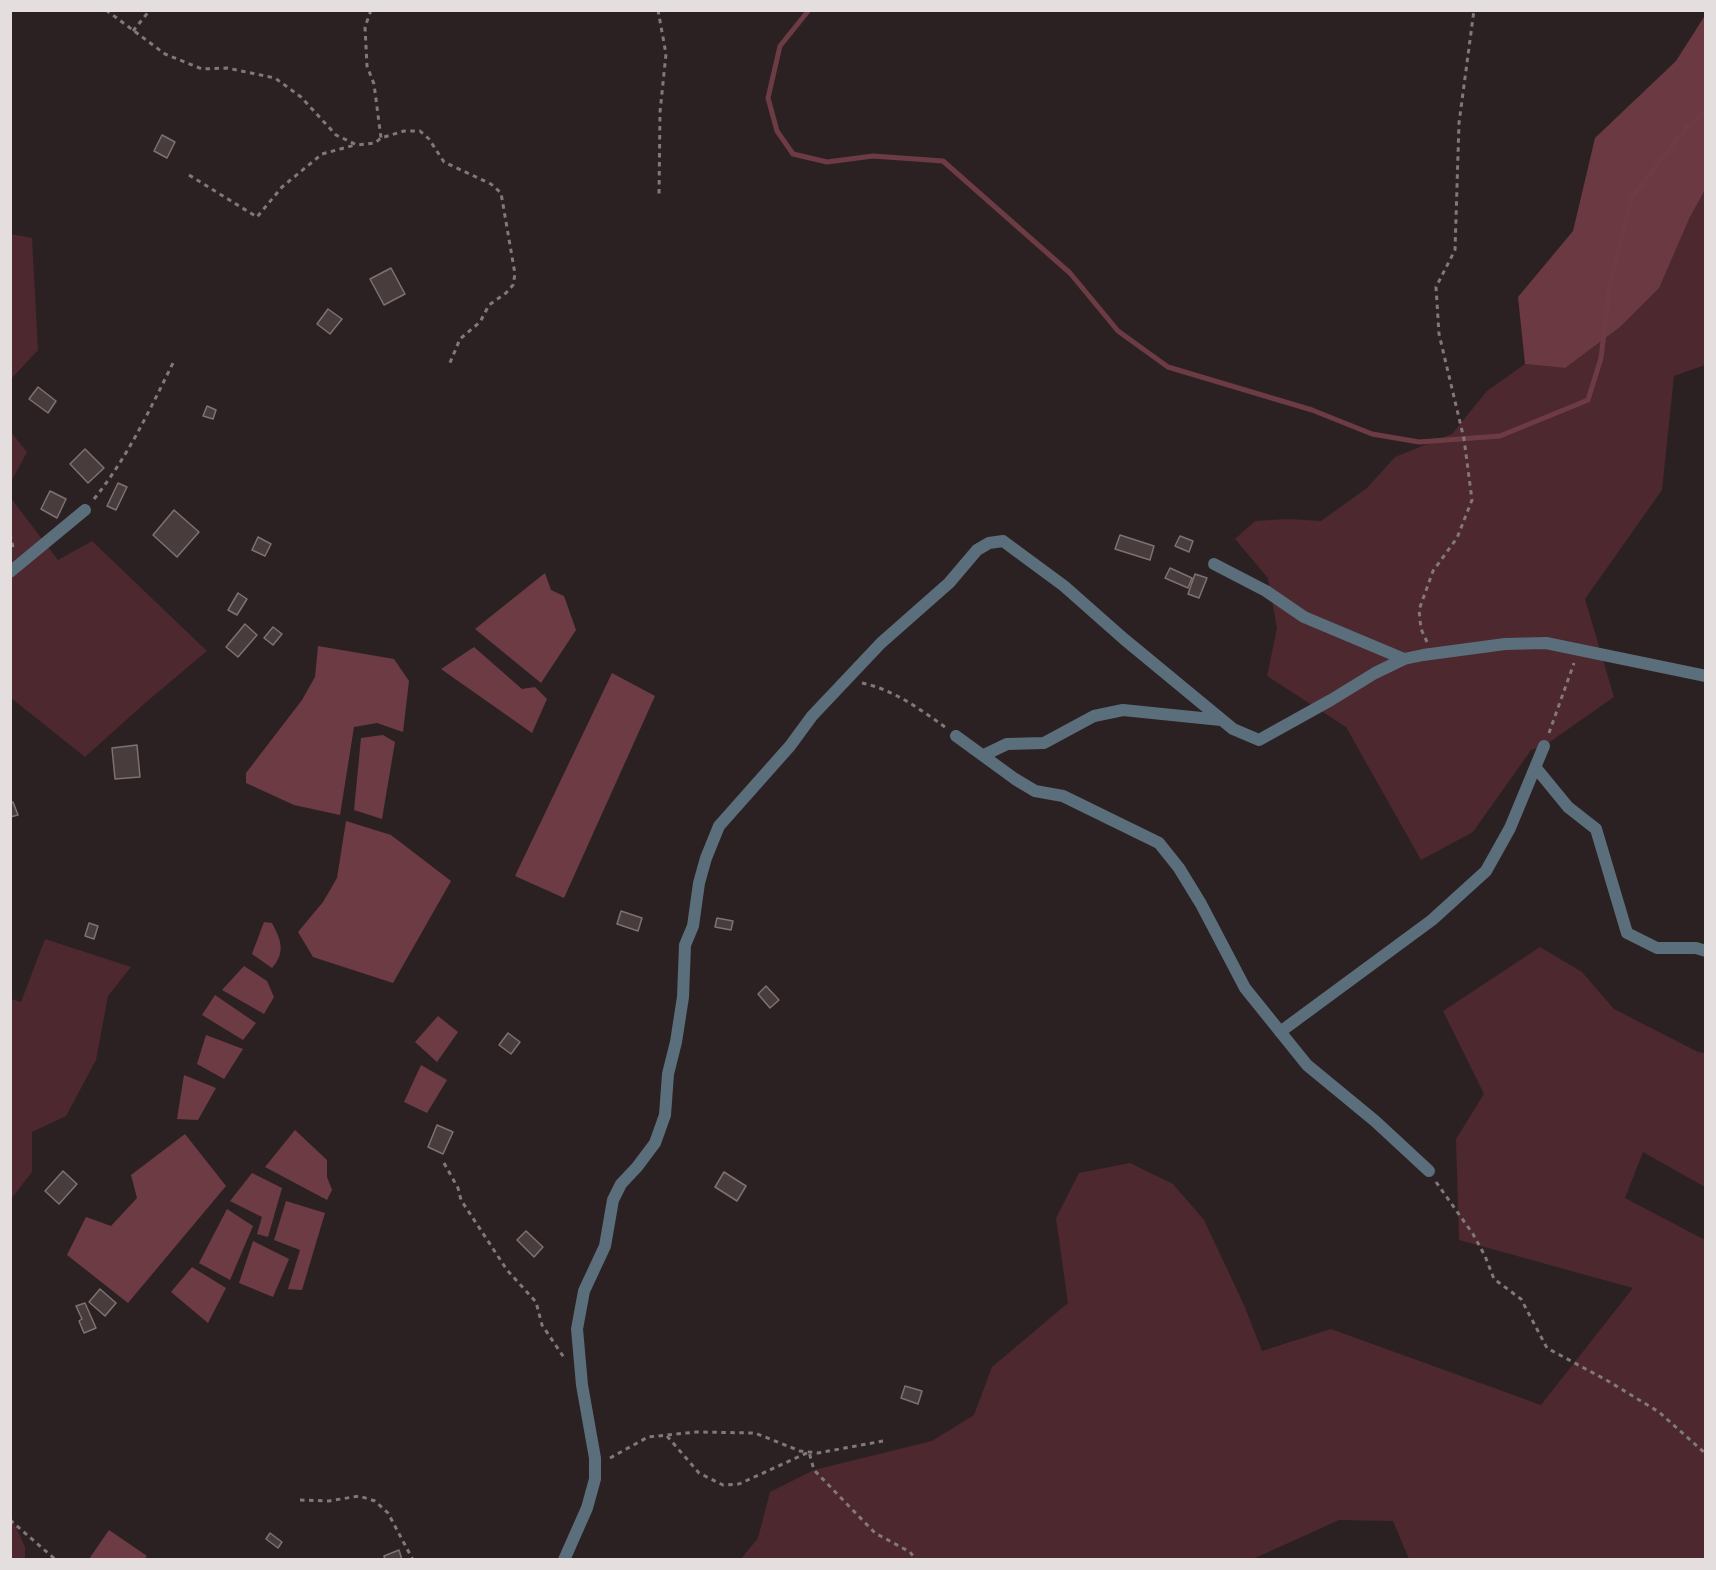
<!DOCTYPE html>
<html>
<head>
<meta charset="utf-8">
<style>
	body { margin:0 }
	#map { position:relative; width:1716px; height:1570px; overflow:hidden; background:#2c2122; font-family:"Alegreya Sans",sans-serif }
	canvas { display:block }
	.frame { position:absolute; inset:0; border:12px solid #e5dede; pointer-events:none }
</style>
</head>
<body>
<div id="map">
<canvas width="1716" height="1570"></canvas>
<div class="frame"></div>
</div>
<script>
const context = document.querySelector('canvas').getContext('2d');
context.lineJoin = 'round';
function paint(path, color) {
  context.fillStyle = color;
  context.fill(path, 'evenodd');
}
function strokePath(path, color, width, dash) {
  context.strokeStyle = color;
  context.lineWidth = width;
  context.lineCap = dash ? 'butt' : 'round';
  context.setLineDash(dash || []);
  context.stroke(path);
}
const green = new Path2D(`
	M 1705,190 L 1705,365 L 1674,376 L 1662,490 L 1585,599 L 1614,697 L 1544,746 L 1531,750 L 1473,832 L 1421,860 L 1346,727 L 1267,676 L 1277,628 L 1268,578 L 1235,539 L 1255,521 L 1288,519 L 1321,521 L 1367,488 L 1395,457 L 1452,434 L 1487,391 L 1525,364 L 1565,368 L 1689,219 Z
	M 11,234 L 32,238 L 38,350 L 11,379 Z
	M 11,432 L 27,452 L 11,482 Z
	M 10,497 L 58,560 L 92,541 L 207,651 L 144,704 L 85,757 L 11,698 Z
	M 45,939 L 131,967 L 108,996 L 96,1060 L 66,1116 L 32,1132 L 32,1172 L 11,1199 L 11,999 L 21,1002 Z
	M 1540,947 L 1582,972 L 1614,1009 L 1698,1052 L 1705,1053 L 1705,1187 L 1643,1152 L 1625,1198 L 1705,1240 L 1705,1559 L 1409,1559 L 1393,1521 L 1339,1520 L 1253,1559 L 741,1559 L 758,1538 L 770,1492 L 814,1470 L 932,1441 L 974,1415 L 992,1367 L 1068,1303 L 1056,1218 L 1079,1173 L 1130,1163 L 1173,1184 L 1204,1220 L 1244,1305 L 1262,1351 L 1331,1329 L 1541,1405 L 1633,1288 L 1459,1240 L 1456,1139 L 1484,1094 L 1443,1011 Z
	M 11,1516 L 25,1547 L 25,1559 L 11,1559 Z`);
const forest = new Path2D(`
	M 1704,11 L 1705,190 L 1689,219 L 1659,288 L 1620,327 L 1565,368 L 1525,364 L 1518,297 L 1573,231 L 1595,138 L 1676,61 L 1704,17 Z`);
const water = new Path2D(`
	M 545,573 L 551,590 L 564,596 L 576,630 L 541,683 L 475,629 Z
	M 318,646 L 394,659 L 409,681 L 403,732 L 377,723 L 354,727 L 340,815 L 294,805 L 246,783 L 246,773 L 302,700 L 315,677 Z
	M 474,647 L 522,689 L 535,687 L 547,699 L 532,733 L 441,669 Z
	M 612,673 L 655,696 L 564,898 L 515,876 Z
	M 383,735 L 395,742 L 382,819 L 354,810 L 361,738 Z
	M 346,821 L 391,835 L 451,881 L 393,983 L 313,957 L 298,932 L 323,902 L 337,878 Z
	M 264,922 L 272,923 C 281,940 286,952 272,968 L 252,954 Z
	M 244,966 L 267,981 L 274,997 L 264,1014 L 222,990 Z
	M 215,995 L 256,1023 L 243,1040 L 202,1015 Z
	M 438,1016 L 458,1032 L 437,1062 L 415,1042 Z
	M 206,1035 L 243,1049 L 224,1079 L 197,1064 Z
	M 421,1065 L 447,1080 L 427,1113 L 404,1102 Z
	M 184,1075 L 216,1088 L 198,1120 L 177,1119 Z
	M 295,1130 L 327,1160 L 327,1177 L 332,1190 L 327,1200 L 265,1167 Z
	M 185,1134 L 226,1186 L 128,1303 L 67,1255 L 86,1217 L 111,1226 L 137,1198 L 131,1175 Z
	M 252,1173 L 282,1188 L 268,1237 L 257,1234 L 262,1217 L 230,1201 Z
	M 286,1201 L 325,1213 L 302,1290 L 288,1289 L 300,1250 L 274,1240 Z
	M 227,1209 L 253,1226 L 230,1280 L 199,1263 Z
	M 253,1241 L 289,1259 L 273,1297 L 239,1283 Z
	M 192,1267 L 226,1288 L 208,1323 L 171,1292 Z
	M 109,1530 L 147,1556 L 144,1559 L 89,1559 Z`);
const stream = new Path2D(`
	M 809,10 L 780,46 L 768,98 L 777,131 L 793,154 L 827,162 L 873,156 L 943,161 L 1070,273 L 1118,331 L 1168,367 L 1312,410 L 1372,434 L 1419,442 L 1500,436 L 1588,400 L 1601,358 L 1610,283 L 1632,197 L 1686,128 L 1706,111`);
const building = new Path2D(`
	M 162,135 L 175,142 L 167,158 L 154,151 Z
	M 391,268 L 405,294 L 384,305 L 370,279 Z
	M 328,309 L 342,319 L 330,334 L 317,324 Z
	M 38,387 L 56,401 L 48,413 L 29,399 Z
	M 207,406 L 216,410 L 213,419 L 203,416 Z
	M 85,449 L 104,468 L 88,483 L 70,464 Z
	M 118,483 L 127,487 L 116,510 L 107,506 Z
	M 50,491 L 66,499 L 57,518 L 41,509 Z
	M 174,510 L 199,532 L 177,557 L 153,535 Z
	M 1120,535 L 1154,546 L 1150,560 L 1115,549 Z
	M 1180,536 L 1193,541 L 1189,552 L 1175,546 Z
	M 258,537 L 271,544 L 265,556 L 252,550 Z
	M 1170,568 L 1192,578 L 1188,588 L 1165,578 Z
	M 1195,574 L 1207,578 L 1199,598 L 1188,594 Z
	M 238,593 L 247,599 L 237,615 L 228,610 Z
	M 245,624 L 257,635 L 238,657 L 226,647 Z
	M 273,627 L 282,634 L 273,645 L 264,638 Z
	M 137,745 L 140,777 L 115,779 L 112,748 Z
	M 10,802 L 13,802 L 18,815 L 10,817 Z
	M 621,911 L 642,918 L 638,931 L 617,924 Z
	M 717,918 L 733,921 L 731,930 L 715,927 Z
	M 89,923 L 98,926 L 94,939 L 85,936 Z
	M 766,986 L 779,1000 L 770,1008 L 758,994 Z
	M 508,1033 L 520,1042 L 511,1054 L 499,1045 Z
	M 437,1125 L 453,1132 L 443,1154 L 428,1147 Z
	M 63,1171 L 77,1184 L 59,1204 L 45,1191 Z
	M 724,1172 L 746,1186 L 737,1201 L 715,1187 Z
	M 526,1231 L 543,1247 L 534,1257 L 517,1240 Z
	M 100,1289 L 116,1303 L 105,1316 L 89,1302 Z
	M 85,1303 L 96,1328 L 84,1333 L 79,1321 L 82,1319 L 76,1306 Z
	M 905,1386 L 922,1391 L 918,1404 L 901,1398 Z
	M 270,1533 L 282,1542 L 278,1548 L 266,1539 Z
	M 399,1550 L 402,1560 L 385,1560 L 384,1556 Z`);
const path = new Path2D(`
	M 106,10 L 165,54 L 202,69 L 227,68 L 275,78 L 301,97 L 336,135 L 357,145 L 375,143 L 381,138 L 404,131 L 420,131 L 429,139 L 444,162 L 491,184 L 501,193 L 515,274 L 513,285 L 506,293 L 489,305 L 480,322 L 460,339 L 449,365
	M 371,10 L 365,27 L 367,66 L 374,84 L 381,138
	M 658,10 L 666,54 L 660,112 L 659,197
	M 133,31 L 150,10
	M 189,175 L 257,217 L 282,187 L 322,154 L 355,145
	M 94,499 C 128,457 150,409 174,361
	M 10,534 L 14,551
	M 1427,642 L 1421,629 L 1419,610 L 1433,571 L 1457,538 L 1472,500 L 1464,439 L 1439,334 L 1436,287 L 1455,250 L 1459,123 L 1474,10
	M 862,683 C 892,689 920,709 945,727
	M 1549,733 L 1574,663
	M 444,1163 L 458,1188 L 461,1200 L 507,1270 L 536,1302 L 542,1325 L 565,1359
	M 1436,1182 L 1473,1234 L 1485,1256 L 1494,1279 L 1521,1299 L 1547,1348 L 1608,1381 L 1659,1412 L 1706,1454
	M 667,1436 L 699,1473 L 723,1485 L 739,1484 L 809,1452 L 814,1470 L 875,1533 L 910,1552 L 916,1560
	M 610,1458 L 648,1437 L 696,1432 L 755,1433 L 800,1451 L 818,1453 L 883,1441
	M 300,1500 L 329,1501 L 359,1496 L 375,1501 L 388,1513 L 413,1560
	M 10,1520 L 56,1560`);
const minor = new Path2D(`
	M 1214,564 L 1266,591 L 1304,617 L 1404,659
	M 10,572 L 85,510
	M 956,736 L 1015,779 L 1035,791 L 1063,796 L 1159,843 L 1179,868 L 1201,904 L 1245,988 L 1307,1065 L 1375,1121 L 1429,1171
	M 984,755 L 1007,744 L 1044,743 L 1094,716 L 1123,710 L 1221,720
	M 1536,768 L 1568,807 L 1596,829 L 1627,933 L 1657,948 L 1696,948 L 1706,951
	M 1280,1032 L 1432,920 L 1486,871 L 1510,828 L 1544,746
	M 564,1560 L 587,1508 L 595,1479 L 595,1458 L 582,1385 L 577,1329 L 584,1291 L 605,1246 L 613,1200 L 621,1184 L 637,1167 L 655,1143 L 665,1115 L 668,1074 L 676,1042 L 683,997 L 685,945 L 693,926 L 699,883 L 706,858 L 719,826 L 790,746 L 812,716 L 881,643 L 949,583 L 977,550 L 989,543 L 1003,541 L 1064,586 L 1124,639 L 1233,729 L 1259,740 L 1331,700 L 1375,673 L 1404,659 L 1423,655 L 1505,644 L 1546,643 L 1706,676`);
paint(green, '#4d282e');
paint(forest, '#6b3942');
paint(water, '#6d3b43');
strokePath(stream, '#6d3b43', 5);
paint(building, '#483c3d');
strokePath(building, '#7e7172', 1.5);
strokePath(path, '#817879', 3, [4.5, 4.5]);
strokePath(minor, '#5a6f7b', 12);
</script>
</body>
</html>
